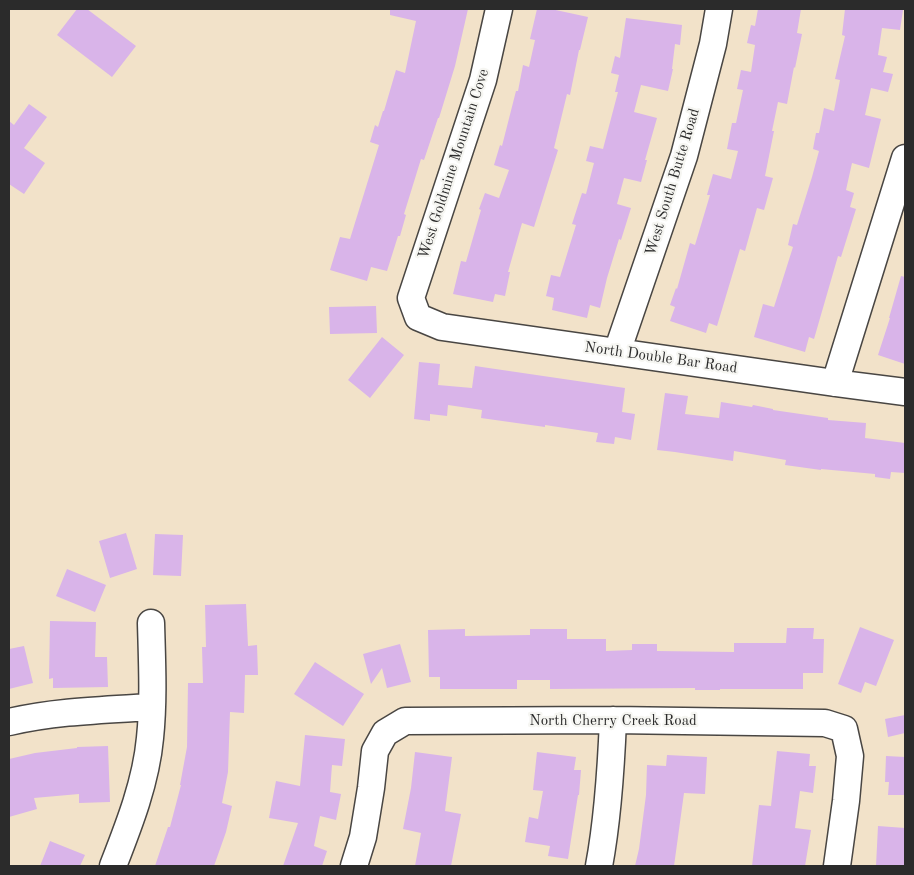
<!DOCTYPE html>
<html>
<head>
<meta charset="utf-8">
<style>
	body { margin:0 }
	#map { position:relative; width:914px; height:875px; overflow:hidden; background:#f2e2c9; font-family:"Old Standard TT",serif }
	canvas { display:block }
	.frame { position:absolute; inset:0; border:10px solid #2b2b2b; pointer-events:none }
</style>
</head>
<body>
<div id="map">
<canvas width="914" height="875"></canvas>
<div class="frame"></div>
</div>
<script>
const context = document.querySelector('canvas').getContext('2d');
context.lineJoin = 'round';
function paint(path, color) {
  context.fillStyle = color;
  context.fill(path, 'evenodd');
}
function strokePath(path, color, width, dash) {
  context.strokeStyle = color;
  context.lineWidth = width;
  context.lineCap = dash ? 'butt' : 'round';
  context.setLineDash(dash || []);
  context.stroke(path);
}
function label(font, color, halo, rows, align = 'center') {
  context.font = font + ' "Old Standard TT",serif';
  context.lineWidth = 4.5;
  context.setLineDash([]);
  context.textBaseline = 'middle';
  context.strokeStyle = halo;
  context.fillStyle = color;
  for (const [text, x, y, turn = 0] of rows) {
    context.save();
    context.translate(x, y);
    context.rotate((+turn || 0) * Math.PI / 180);
    context.textAlign = isNaN(turn) ? turn : align;
    if (halo) context.strokeText(text, 0, 0);
    context.fillText(text, 0, 0);
    context.restore();
  }
}
const building = new Path2D(`
	M 77,9 L 87,9 L 136,46 L 112,77 L 57,35 Z
	M 390,9 L 468,9 L 455,66 L 439,118 L 438,118 L 424,160 L 421,159 L 404,214 L 406,215 L 400,236 L 398,236 L 387,271 L 371,267 L 367,281 L 330,270 L 340,237 L 350,239 L 379,145 L 370,142 L 375,125 L 378,127 L 383,111 L 384,111 L 396,70 L 405,73 L 416,21 L 390,15 Z
	M 537,9 L 551,9 L 588,17 L 580,50 L 579,50 L 570,95 L 567,94 L 554,148 L 558,150 L 534,227 L 522,223 L 508,272 L 510,272 L 505,296 L 495,294 L 493,302 L 453,294 L 461,261 L 466,262 L 481,210 L 479,209 L 485,193 L 499,198 L 509,170 L 494,165 L 500,145 L 502,146 L 516,91 L 518,91 L 523,65 L 529,67 L 535,40 L 530,39 Z
	M 758,9 L 801,9 L 797,33 L 802,34 L 795,68 L 794,67 L 787,104 L 778,102 L 772,131 L 774,131 L 765,176 L 773,178 L 764,210 L 757,208 L 745,251 L 740,249 L 717,326 L 709,323 L 706,333 L 670,321 L 675,307 L 670,305 L 676,288 L 677,289 L 690,243 L 695,245 L 710,195 L 707,195 L 713,174 L 731,179 L 738,151 L 727,149 L 732,123 L 736,123 L 743,90 L 737,89 L 741,70 L 751,72 L 755,45 L 747,43 L 751,25 L 755,26 Z
	M 845,9 L 896,9 L 903,10 L 900,30 L 882,28 L 878,55 L 887,57 L 883,72 L 893,74 L 888,92 L 871,88 L 865,115 L 881,119 L 869,168 L 852,163 L 846,190 L 854,193 L 850,207 L 856,209 L 841,257 L 838,256 L 814,339 L 809,337 L 805,352 L 754,337 L 763,304 L 774,307 L 793,247 L 788,245 L 793,224 L 797,225 L 812,177 L 819,151 L 813,149 L 816,133 L 819,133 L 824,108 L 834,111 L 840,80 L 835,79 L 845,36 L 842,35 Z
	M 626,18 L 682,25 L 680,45 L 675,44 L 672,69 L 673,69 L 668,91 L 641,85 L 634,112 L 657,118 L 645,160 L 647,160 L 641,182 L 624,178 L 617,204 L 631,208 L 621,240 L 619,239 L 607,278 L 600,308 L 590,305 L 587,318 L 552,310 L 554,298 L 546,296 L 551,275 L 560,277 L 576,225 L 572,224 L 582,193 L 586,194 L 594,163 L 586,161 L 590,146 L 603,149 L 618,92 L 615,92 L 619,75 L 611,73 L 615,56 L 620,58 Z
	M 29,104 L 47,117 L 24,148 L 45,163 L 24,194 L 9,184 L 9,121 L 14,125 Z
	M 901,276 L 905,277 L 905,364 L 878,355 L 890,318 L 889,318 Z
	M 376,306 L 377,333 L 330,334 L 329,307 Z
	M 382,337 L 404,355 L 370,398 L 348,380 Z
	M 419,362 L 440,364 L 438,385 L 472,388 L 475,366 L 625,388 L 622,412 L 635,414 L 631,440 L 615,437 L 614,444 L 596,442 L 598,433 L 545,425 L 545,427 L 481,418 L 482,410 L 448,405 L 447,416 L 430,414 L 430,421 L 414,419 Z
	M 665,393 L 688,396 L 685,414 L 719,418 L 721,402 L 752,407 L 753,405 L 773,409 L 773,410 L 828,418 L 828,420 L 866,423 L 865,438 L 905,443 L 905,473 L 891,472 L 890,479 L 875,477 L 875,474 L 821,469 L 821,470 L 785,465 L 786,460 L 734,451 L 733,461 L 675,452 L 657,450 Z
	M 126,533 L 137,569 L 110,578 L 99,541 Z
	M 155,534 L 183,535 L 181,576 L 153,575 Z
	M 67,569 L 106,585 L 95,612 L 56,596 Z
	M 246,604 L 248,646 L 257,645 L 258,675 L 245,675 L 244,713 L 230,712 L 228,772 L 222,803 L 232,806 L 226,832 L 214,866 L 155,866 L 168,827 L 170,827 L 181,785 L 180,785 L 187,747 L 188,683 L 203,683 L 202,647 L 206,647 L 205,605 Z
	M 50,621 L 96,622 L 95,657 L 107,657 L 108,687 L 53,688 L 53,678 L 49,679 Z
	M 860,627 L 894,640 L 876,686 L 865,682 L 861,693 L 838,684 Z
	M 787,628 L 814,628 L 813,639 L 824,639 L 823,673 L 803,673 L 803,689 L 720,689 L 720,690 L 695,690 L 695,688 L 550,689 L 550,680 L 517,680 L 517,689 L 440,689 L 440,677 L 429,677 L 428,630 L 465,629 L 465,636 L 530,635 L 530,629 L 567,629 L 567,639 L 606,639 L 606,651 L 632,650 L 632,644 L 657,644 L 657,651 L 734,652 L 734,643 L 786,643 Z
	M 400,644 L 411,682 L 387,688 L 382,668 L 371,684 L 363,654 Z
	M 24,646 L 33,683 L 9,689 L 9,649 Z
	M 315,662 L 364,694 L 343,726 L 294,694 Z
	M 905,715 L 905,733 L 888,737 L 885,719 Z
	M 305,735 L 345,739 L 342,766 L 332,765 L 330,792 L 341,794 L 336,820 L 320,816 L 314,846 L 327,851 L 322,866 L 283,866 L 298,823 L 269,818 L 276,781 L 300,786 Z
	M 108,746 L 110,802 L 79,803 L 79,794 L 34,798 L 37,809 L 9,817 L 9,759 L 35,753 L 77,748 L 77,747 Z
	M 777,751 L 810,754 L 809,766 L 816,766 L 813,793 L 800,791 L 795,828 L 811,830 L 805,866 L 752,866 L 759,805 L 771,806 Z
	M 415,752 L 452,757 L 445,811 L 461,814 L 451,866 L 415,866 L 421,833 L 403,829 L 411,788 Z
	M 537,752 L 576,757 L 574,770 L 581,770 L 579,795 L 578,795 L 568,859 L 548,856 L 550,846 L 525,842 L 529,817 L 538,819 L 543,791 L 533,790 Z
	M 667,755 L 707,757 L 705,794 L 684,793 L 674,866 L 635,866 L 639,849 L 646,795 L 647,765 L 666,766 Z
	M 886,756 L 905,757 L 905,795 L 888,795 L 889,782 L 885,782 Z
	M 878,826 L 905,828 L 905,866 L 876,866 Z
	M 50,841 L 85,855 L 80,866 L 40,866 Z`);
const minor = new Path2D(`
	M 499,9 L 483,80 L 411,298 L 418,317 L 442,327 L 835,383 L 905,392
	M 617,352 L 684,156 L 713,44 L 719,9
	M 835,383 L 905,158
	M 9,722 C 56,711 104,710 151,707
	M 113,866 C 129,825 146,782 150,738 C 154,700 152,661 151,623
	M 354,866 L 363,837 L 371,788 L 375,751 L 385,733 L 405,721 L 613,720 L 825,723 L 844,729 L 850,756 L 846,801 L 837,866
	M 599,866 C 608,818 611,769 613,720`);
const streetNames = [
	["West Goldmine Mountain Cove",454,164,-72],
	["West South Butte Road",673,182,-73],
	["North Double Bar Road",661,358,8],
	["North Cherry Creek Road",613,721]
];
paint(building, '#d9b4e9');
strokePath(minor, '#494643', 29);
strokePath(minor, '#fff', 26);
label('15px', '#2b2b2b', '#f6f6f2', streetNames);
</script>
</body>
</html>
